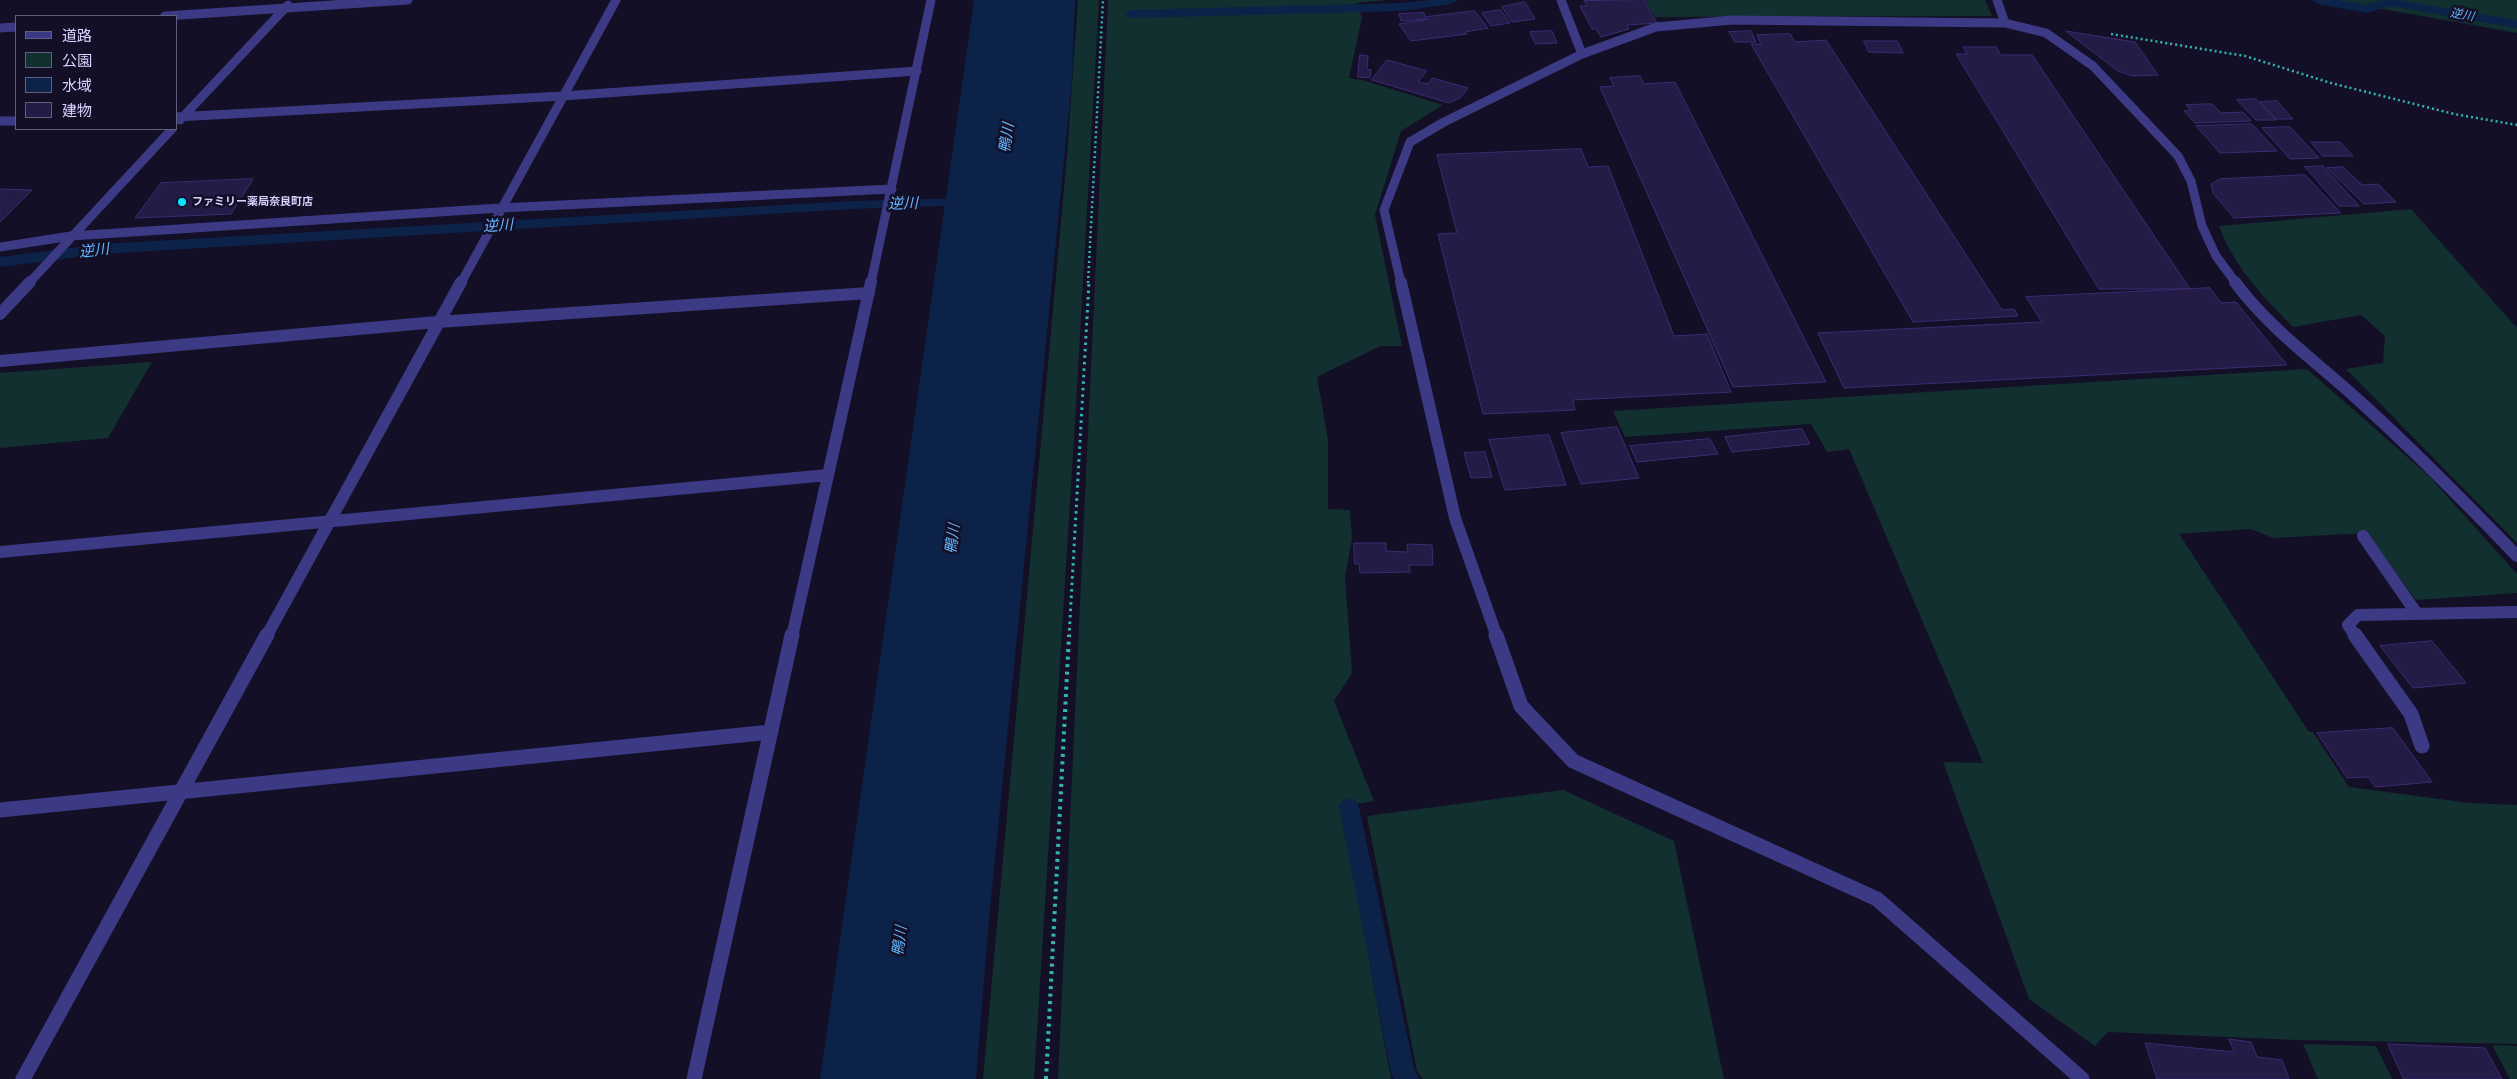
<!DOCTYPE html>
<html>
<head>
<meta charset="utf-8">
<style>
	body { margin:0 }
	#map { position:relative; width:2517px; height:1079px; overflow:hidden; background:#130f26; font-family:Figtree,"Noto Sans JP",sans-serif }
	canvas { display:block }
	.legend { position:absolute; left:15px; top:15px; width:162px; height:115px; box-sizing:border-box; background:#130f26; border:1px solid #625e7d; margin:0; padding:6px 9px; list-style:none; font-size:15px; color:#d9d4ff }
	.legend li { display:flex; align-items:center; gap:10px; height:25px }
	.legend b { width:25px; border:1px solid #625e7d }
</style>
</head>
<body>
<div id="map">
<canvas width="2517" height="1079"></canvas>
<ul class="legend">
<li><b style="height:6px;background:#3d3a85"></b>道路</li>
<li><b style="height:14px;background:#12302f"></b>公園</li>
<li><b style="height:14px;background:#0c2248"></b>水域</li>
<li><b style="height:14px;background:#241b47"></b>建物</li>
</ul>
</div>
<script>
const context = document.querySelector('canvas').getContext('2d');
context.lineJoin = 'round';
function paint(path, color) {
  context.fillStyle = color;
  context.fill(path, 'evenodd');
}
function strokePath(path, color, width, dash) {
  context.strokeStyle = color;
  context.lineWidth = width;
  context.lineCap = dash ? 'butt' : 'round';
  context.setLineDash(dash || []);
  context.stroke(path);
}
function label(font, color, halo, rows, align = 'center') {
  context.font = font + ' Figtree,"Noto Sans JP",sans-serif';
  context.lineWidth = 5;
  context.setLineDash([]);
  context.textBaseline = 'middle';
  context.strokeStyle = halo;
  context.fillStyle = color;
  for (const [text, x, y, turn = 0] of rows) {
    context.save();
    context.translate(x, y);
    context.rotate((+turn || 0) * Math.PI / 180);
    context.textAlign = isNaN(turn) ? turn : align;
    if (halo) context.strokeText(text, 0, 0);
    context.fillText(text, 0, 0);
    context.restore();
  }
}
const green = new Path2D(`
	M 1078,0 L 1099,0 L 1076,406 L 1034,1079 L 983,1079 L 1067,156 Z
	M 1108,0 L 1388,0 L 1355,3 L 1362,17 L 1349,78 L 1362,80 L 1443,105 L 1401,131 L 1375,215 L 1402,346 L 1380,346 L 1317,377 L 1328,440 L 1328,509 L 1350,510 L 1352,539 L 1345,577 L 1352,673 L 1334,701 L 1374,801 L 1341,806 L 1391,1079 L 1058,1079 Z
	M 1645,0 L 1985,0 L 1992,16 L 1655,17 Z
	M 2333,0 L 2517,0 L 2517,33 Z
	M 2411,209 L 2517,328 L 2517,543 L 2346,369 L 2383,363 L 2385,336 L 2361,315 L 2293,327 C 2263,297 2234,267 2219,226 Z
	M 152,362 L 108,438 L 0,448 L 0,373 Z
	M 2307,369 L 2429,476 L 2517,574 L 2517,593 L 2416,600 L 2367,533 L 2273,538 L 2251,529 L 2179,534 L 2309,732 L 2313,732 L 2349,787 L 2469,803 L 2517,805 L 2517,1044 L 2297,1040 L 2108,1032 L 2095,1046 L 2029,999 L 1943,762 L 1983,763 L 1849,449 L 1827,452 L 1811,424 L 1625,437 L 1613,411 Z
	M 1563,790 L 1674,841 L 1724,1079 L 1423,1079 L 1417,1071 L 1367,816 Z
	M 2303,1044 L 2376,1046 L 2392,1079 L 2318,1079 Z
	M 2492,1045 L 2517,1046 L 2517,1079 L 2510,1079 Z`);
const water = new Path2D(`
	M 974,0 L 1075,0 L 1072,80 L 988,930 L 976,1079 L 820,1079 Z`);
const stream = new Path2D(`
	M 1427,0 L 1458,0 L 1452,4 L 1402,11 L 1131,18 L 1125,14 L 1131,10 L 1402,3 Z
	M 2312,0 L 2337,0 L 2366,5 L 2383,0 L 2398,0 L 2517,20 L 2517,28 L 2390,6 L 2367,13 L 2318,4 Z
	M 967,198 L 972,199 L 974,202 L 972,205 L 852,209 L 102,254 L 0,267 L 0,257 L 102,244 L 852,201 Z
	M 1349,798 L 1356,801 L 1359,807 L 1414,1068 L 1419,1079 L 1394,1079 L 1391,1073 L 1339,807 L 1342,801 Z`);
const building = new Path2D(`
	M 1644,0 L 1657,23 L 1627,25 L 1629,29 L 1601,37 L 1596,29 L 1592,29 L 1580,6 L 1587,6 L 1584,1 Z
	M 1525,2 L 1535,19 L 1512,22 L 1502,7 Z
	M 1501,10 L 1510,23 L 1491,26 L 1482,13 Z
	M 1475,11 L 1488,28 L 1465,32 L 1467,34 L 1411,41 L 1399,24 L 1428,19 L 1426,17 Z
	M 1424,13 L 1425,19 L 1401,21 L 1399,14 Z
	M 1552,31 L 1557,43 L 1535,44 L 1530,32 Z
	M 1751,31 L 1756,42 L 1735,42 L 1729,32 Z
	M 2066,31 L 2135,42 L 2158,75 L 2132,76 L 2118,71 Z
	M 1790,34 L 1795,42 L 1826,40 L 2002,310 L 2014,309 L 2018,316 L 1913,322 L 1751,44 L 1761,44 L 1757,35 Z
	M 1864,41 L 1897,41 L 1903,53 L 1869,52 Z
	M 1963,47 L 1996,47 L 2001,55 L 2032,55 L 2190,289 L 2099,289 L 1956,54 L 1967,54 Z
	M 1360,55 L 1368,56 L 1367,69 L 1371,70 L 1370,78 L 1358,77 Z
	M 1387,60 L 1427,71 L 1418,82 L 1428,84 L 1432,78 L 1468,88 L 1460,98 L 1449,103 L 1372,80 Z
	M 1640,76 L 1644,84 L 1675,82 L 1826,382 L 1733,387 L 1600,87 L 1614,86 L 1610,78 Z
	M 2256,99 L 2276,120 L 2256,120 L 2237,100 Z
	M 2277,101 L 2293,119 L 2276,119 L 2260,102 Z
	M 2212,104 L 2221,113 L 2243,112 L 2251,121 L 2195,123 L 2184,111 L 2191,110 L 2186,105 Z
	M 2252,124 L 2277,151 L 2220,153 L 2196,126 Z
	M 2290,127 L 2319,158 L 2290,159 L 2262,128 Z
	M 2311,142 L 2340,142 L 2353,156 L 2323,156 Z
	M 1581,149 L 1588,167 L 1608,166 L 1674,336 L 1707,334 L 1731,392 L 1573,400 L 1575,410 L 1483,414 L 1438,234 L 1457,233 L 1437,155 Z
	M 2323,166 L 2359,206 L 2339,206 L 2305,167 Z
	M 2343,167 L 2362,185 L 2378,184 L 2396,202 L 2364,204 L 2327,168 Z
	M 2305,175 L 2341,213 L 2234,218 L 2213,193 L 2211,184 L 2220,179 Z
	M 253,179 L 231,214 L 135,218 L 161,183 Z
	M 0,189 L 32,190 L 0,222 Z
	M 2210,288 L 2221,303 L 2236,302 L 2287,365 L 1844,388 L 1818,333 L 2042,322 L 2026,297 Z
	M 1617,427 L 1639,478 L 1581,484 L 1561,433 Z
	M 1802,429 L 1810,444 L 1732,452 L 1725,437 Z
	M 1549,435 L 1566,485 L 1505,490 L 1489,440 Z
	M 1710,439 L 1718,454 L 1637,462 L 1630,446 Z
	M 1485,452 L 1492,477 L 1471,478 L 1464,453 Z
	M 1354,543 L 1386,543 L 1386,551 L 1408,552 L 1407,544 L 1432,545 L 1433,565 L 1409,565 L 1410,572 L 1360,573 L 1359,564 L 1355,564 Z
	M 2432,641 L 2466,683 L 2413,688 L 2380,646 Z
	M 2393,728 L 2432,782 L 2375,787 L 2368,777 L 2347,778 L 2317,733 Z
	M 2229,1039 L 2251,1042 L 2257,1057 L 2282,1060 L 2289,1079 L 2157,1079 L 2145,1043 L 2234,1052 Z
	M 2388,1044 L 2485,1048 L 2502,1079 L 2404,1079 Z`);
const pathFar2 = new Path2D(`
	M 2111,34 L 2245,56 L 2331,83 L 2454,114 L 2517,125
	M 1088,283 L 1103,0`);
const pathFar1 = new Path2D(`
	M 1069,637 L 1089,282`);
const path = new Path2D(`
	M 1046,1079 L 1069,635`);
const minorFar2 = new Path2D(`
	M 1561,0 L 1582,54
	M 1997,0 L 2005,23
	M 165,16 L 408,0
	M 0,28 L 16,27
	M 176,117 L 563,96 L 917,71
	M 180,120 L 288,5
	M 0,121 L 16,121
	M 0,247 L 71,236 L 500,208 L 892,189
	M 29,283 L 172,129
	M 461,283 L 616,0
	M 871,283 L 931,0
	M 1401,283 L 1384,210 L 1410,142 L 1444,122 L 1582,54 L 1656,27 L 1732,20 L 2005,23 L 2046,33 L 2093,66 L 2178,156 L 2191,181 L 2202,226 L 2216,256 L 2236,283`);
const minorFar1 = new Path2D(`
	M 1401,282 L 1455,518 L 1497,637
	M 2235,282 C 2268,327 2314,360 2355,397 C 2412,448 2464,501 2517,556
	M 0,314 L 30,282
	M 0,361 L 437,322 L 869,293
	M 2363,536 L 2417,614
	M 0,552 L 828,475
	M 266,637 L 461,282
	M 792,637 L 871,282
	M 2356,637 L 2348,625 L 2358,615 L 2517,612`);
const minor = new Path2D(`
	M 1496,635 L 1521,706 L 1573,761 L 1877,899 L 2082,1079
	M 2355,635 L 2411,714 L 2422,746
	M 0,810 L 771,732
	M 23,1079 L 267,635
	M 694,1079 L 792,635`);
const markers = [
	[182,202,5,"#00e5ff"]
];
const farPoinames = [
	["ファミリー薬局奈良町店",192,202]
];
const farWaternames = [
	["逆川",2462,15,10]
];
const waterNames = [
	["鴨川",1007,138,-81],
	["逆川",903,204,-1],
	["逆川",498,226,-3],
	["逆川",94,251,-6],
	["鴨川",953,539,-82],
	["鴨川",900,941,-82]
];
paint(green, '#12302f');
paint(water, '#0c2248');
paint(stream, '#0c2248');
paint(building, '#241b47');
strokePath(building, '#3b2d73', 1);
strokePath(pathFar2, '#2fb8b0', 2.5, [2, 3]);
strokePath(pathFar1, '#2fb8b0', 3, [2.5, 4]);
strokePath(path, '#2fb8b0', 4, [3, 4.5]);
strokePath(minorFar2, '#3d3a85', 9);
strokePath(minorFar1, '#3d3a85', 12);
strokePath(minor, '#3d3a85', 15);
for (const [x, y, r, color] of markers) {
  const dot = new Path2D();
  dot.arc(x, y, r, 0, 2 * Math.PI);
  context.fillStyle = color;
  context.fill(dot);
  strokePath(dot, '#130f26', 2);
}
label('bold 11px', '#d9d4ff', '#130f26', farPoinames, 'left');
label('italic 12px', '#62b6ff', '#130f26', farWaternames);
label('italic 15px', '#62b6ff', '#130f26', waterNames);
</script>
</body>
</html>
